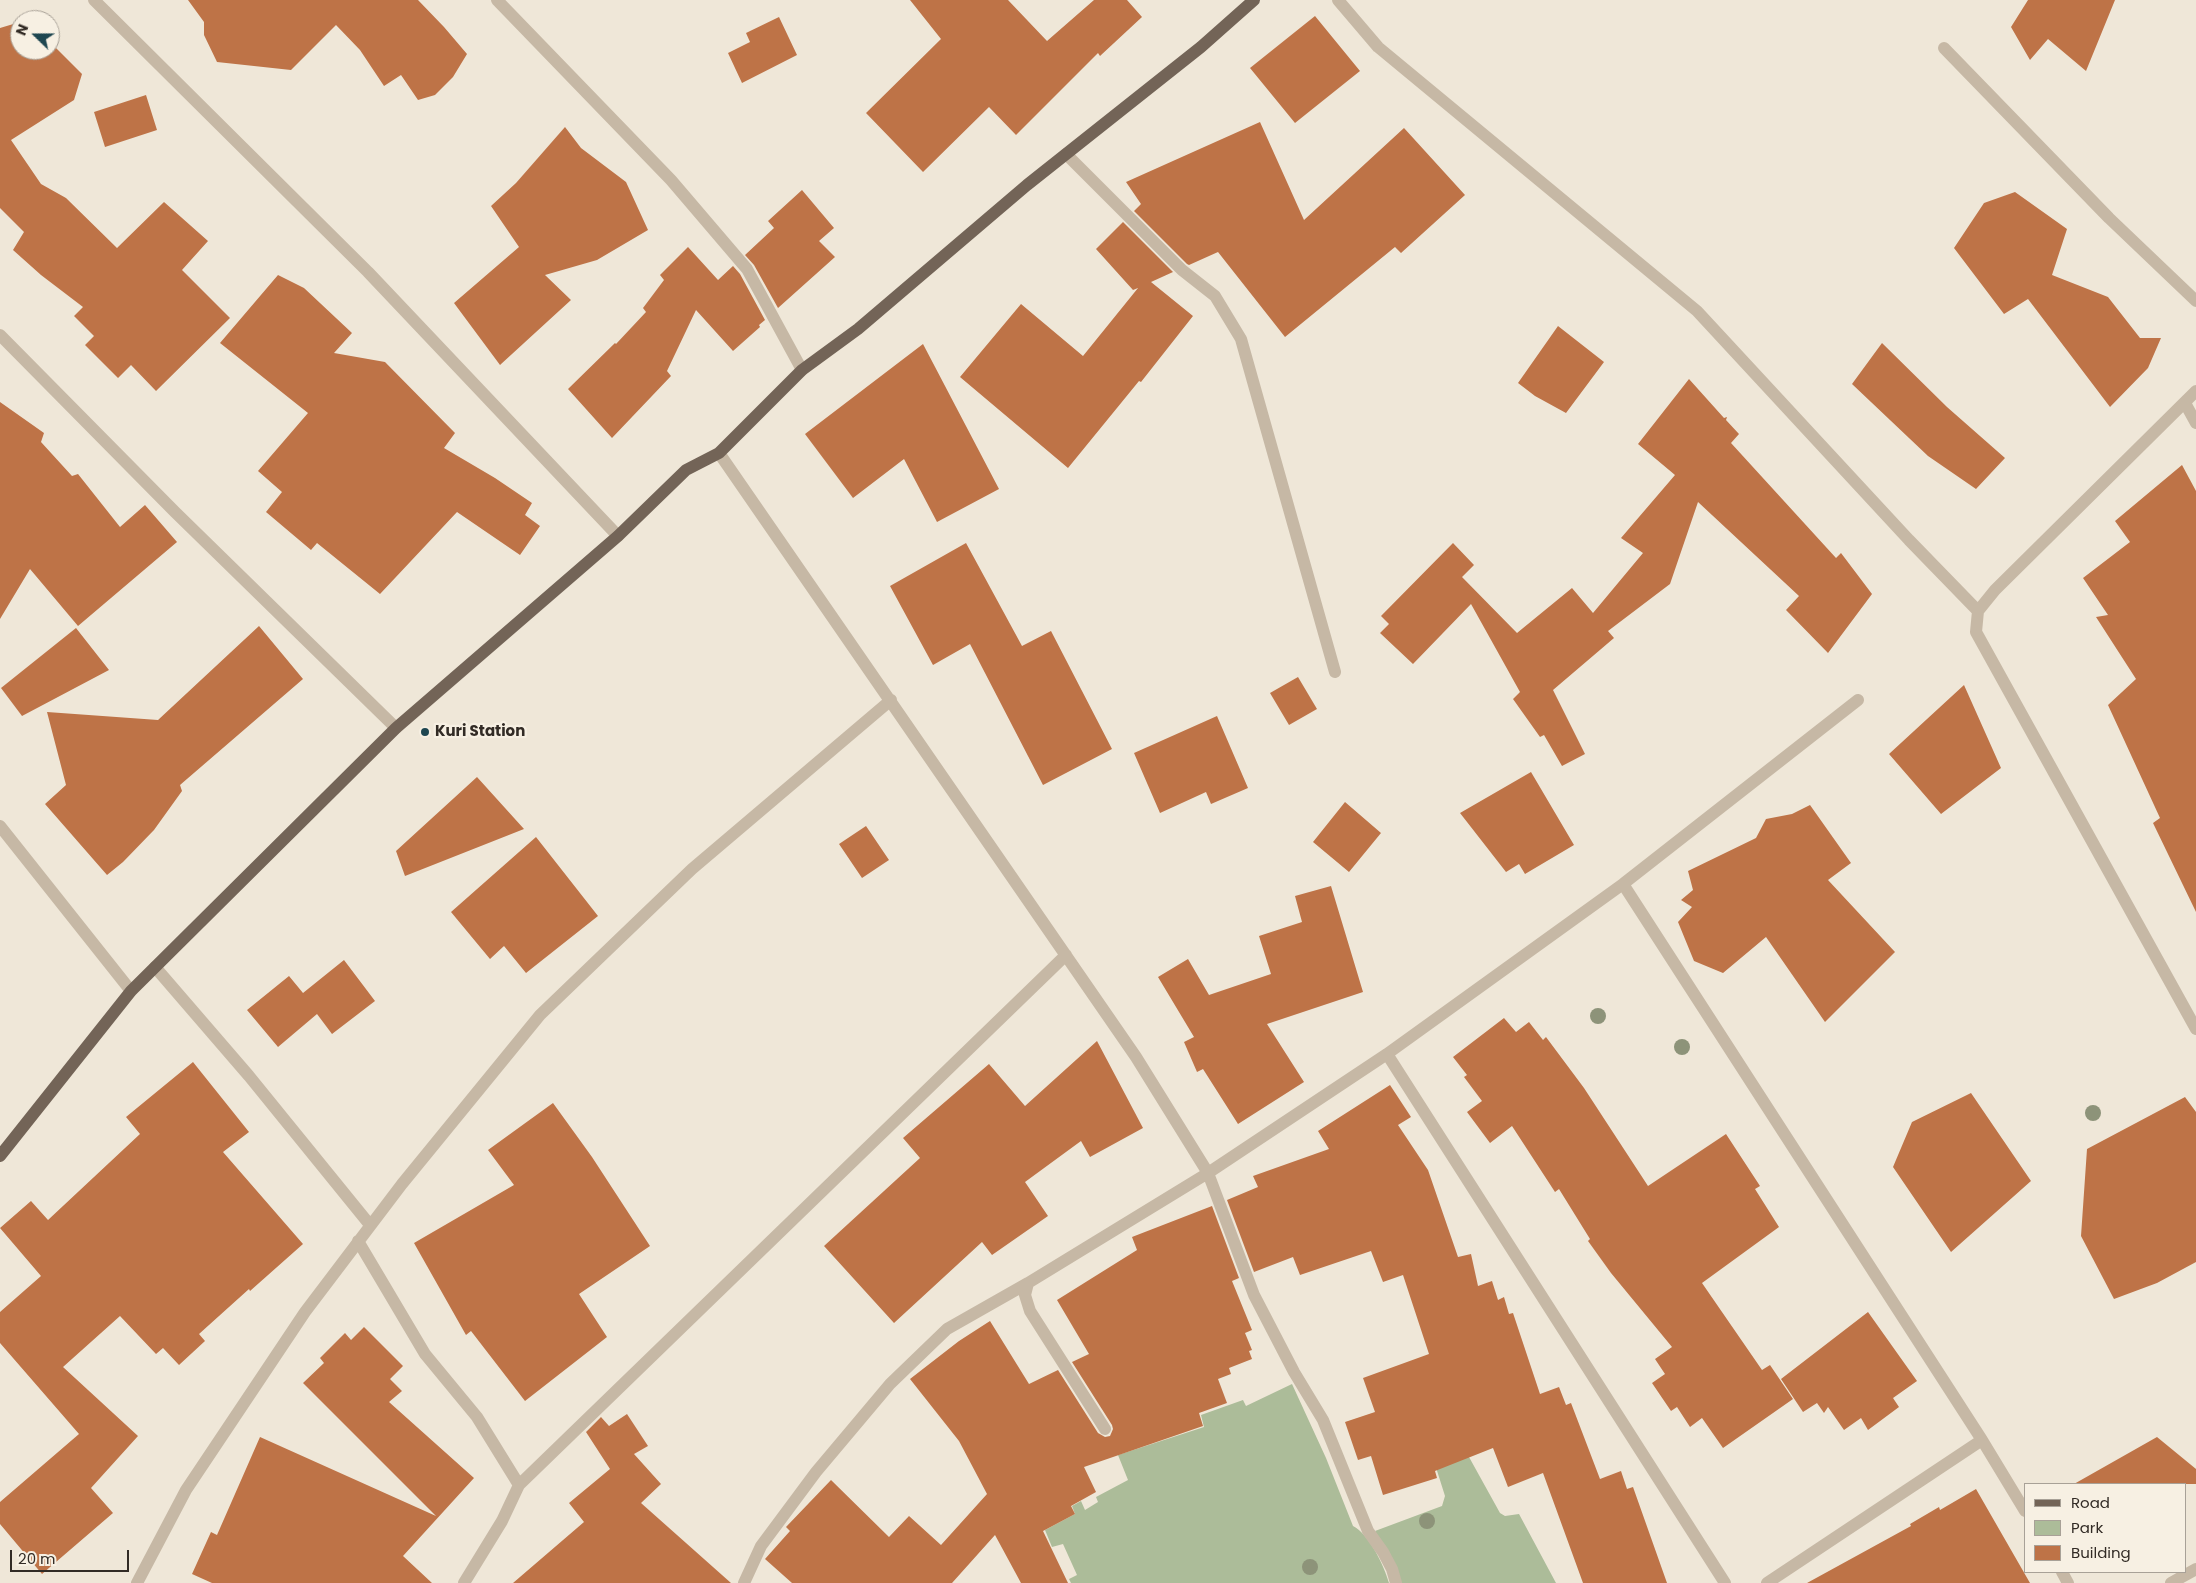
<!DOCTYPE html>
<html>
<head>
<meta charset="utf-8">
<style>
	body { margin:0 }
	#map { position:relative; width:2196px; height:1583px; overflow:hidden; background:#efe7d8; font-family:Poppins,sans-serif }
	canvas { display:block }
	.legend { position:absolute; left:2024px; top:1483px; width:162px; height:90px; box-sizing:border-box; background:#f7f0e3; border:1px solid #a8a197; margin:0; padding:6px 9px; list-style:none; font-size:15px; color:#322b25 }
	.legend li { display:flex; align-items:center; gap:10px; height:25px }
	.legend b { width:25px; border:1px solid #a8a197 }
	.north { position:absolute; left:10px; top:10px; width:50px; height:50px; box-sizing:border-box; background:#f7f0e3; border:1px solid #a8a197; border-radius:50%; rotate:292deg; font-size:14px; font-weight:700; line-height:20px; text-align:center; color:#322b25 }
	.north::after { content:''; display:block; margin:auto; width:18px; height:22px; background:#1e4650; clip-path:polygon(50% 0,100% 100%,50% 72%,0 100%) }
	.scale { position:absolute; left:10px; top:1550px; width:119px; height:22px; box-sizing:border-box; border:2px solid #322b25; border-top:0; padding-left:6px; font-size:15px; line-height:18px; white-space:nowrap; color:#322b25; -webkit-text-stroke:4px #f7f0e3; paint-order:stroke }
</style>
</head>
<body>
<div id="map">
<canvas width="2196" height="1583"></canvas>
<ul class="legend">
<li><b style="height:6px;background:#736457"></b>Road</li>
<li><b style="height:14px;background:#acbc99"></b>Park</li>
<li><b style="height:14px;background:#be7347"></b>Building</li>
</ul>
<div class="north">N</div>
<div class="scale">20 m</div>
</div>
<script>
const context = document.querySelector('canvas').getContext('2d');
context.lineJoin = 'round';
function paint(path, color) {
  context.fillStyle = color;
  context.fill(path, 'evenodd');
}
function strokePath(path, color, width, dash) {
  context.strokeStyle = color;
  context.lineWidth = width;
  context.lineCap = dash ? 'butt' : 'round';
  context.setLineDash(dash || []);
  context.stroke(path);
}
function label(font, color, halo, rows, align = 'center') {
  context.font = font + ' Poppins,sans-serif';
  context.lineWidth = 4.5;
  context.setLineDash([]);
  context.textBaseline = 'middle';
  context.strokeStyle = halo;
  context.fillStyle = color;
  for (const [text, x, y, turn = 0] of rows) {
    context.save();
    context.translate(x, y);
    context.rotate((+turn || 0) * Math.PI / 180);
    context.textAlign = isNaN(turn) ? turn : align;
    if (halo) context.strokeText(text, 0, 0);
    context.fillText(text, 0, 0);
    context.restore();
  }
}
const green = new Path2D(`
	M 1292,1384 L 1326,1458 L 1353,1526 C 1369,1534 1384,1565 1389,1583 L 1071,1583 L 1069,1579 L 1077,1575 L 1063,1544 L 1052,1547 L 1045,1530 L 1075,1514 L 1072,1506 L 1081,1501 L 1085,1510 L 1098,1502 L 1096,1497 L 1128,1480 L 1118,1455 L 1204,1427 L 1201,1415 L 1243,1400 L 1246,1406 Z
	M 1427,1439 L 1469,1457 L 1500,1513 L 1505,1516 L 1519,1514 L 1556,1583 L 1401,1583 L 1397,1569 L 1375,1531 L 1442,1506 L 1445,1496 Z`);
const building = new Path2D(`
	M 188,0 L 418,0 L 444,27 L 467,54 L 453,77 L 435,95 L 418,100 L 401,75 L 384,86 L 360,50 L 336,25 L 291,70 L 217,62 L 204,35 L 204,22 Z
	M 910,0 L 1008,0 L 1047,41 L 1094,0 L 1127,0 L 1142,17 L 1100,56 L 1098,53 L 1016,135 L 989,107 L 923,172 L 866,113 L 941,39 Z
	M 2028,0 L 2115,0 L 2086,71 L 2048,39 L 2030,60 L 2011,27 Z
	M 1315,16 L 1360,71 L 1295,123 L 1250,68 Z
	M 779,17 L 797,55 L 742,83 L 728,53 L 750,42 L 746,33 Z
	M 20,22 L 20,50 L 50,50 L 50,42 L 82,74 L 74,100 L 11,140 L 41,184 L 66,198 L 117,248 L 164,202 L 208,241 L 182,270 L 230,318 L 156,391 L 131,365 L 118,378 L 85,345 L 94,336 L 74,316 L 83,307 L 41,275 L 13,250 L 24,232 L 0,208 L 0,28 Z
	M 146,95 L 157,130 L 105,147 L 94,112 Z
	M 1260,122 L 1304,220 L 1404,128 L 1465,195 L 1401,253 L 1395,247 L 1285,337 L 1218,252 L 1189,265 L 1187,264 L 1134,211 L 1141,204 L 1126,182 Z
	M 565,127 L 581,148 L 626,182 L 648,230 L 597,260 L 545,275 L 571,300 L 500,365 L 454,303 L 519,247 L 491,206 L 516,183 Z
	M 802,190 L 834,228 L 819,241 L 835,257 L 778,308 L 754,265 L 745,255 L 774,228 L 768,221 Z
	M 2015,192 L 2067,229 L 2052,275 L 2108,297 L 2140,338 L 2161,338 L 2148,368 L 2110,407 L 2028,299 L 2004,314 L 1954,248 L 1984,203 Z
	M 1123,222 L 1173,272 L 1151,282 L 1193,316 L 1141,382 L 1139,381 L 1068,468 L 960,377 L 1021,304 L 1083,356 L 1138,288 L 1133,290 L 1096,249 Z
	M 688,247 L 718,280 L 733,266 L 740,274 L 765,320 L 759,325 L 760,327 L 733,351 L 696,310 L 667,371 L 671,376 L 612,438 L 568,389 L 615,343 L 616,344 L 646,312 L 643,308 L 664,280 L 660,275 Z
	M 278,275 L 304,288 L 352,333 L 334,353 L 385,362 L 455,433 L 444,448 L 495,478 L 532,503 L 525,515 L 540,526 L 520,555 L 457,512 L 380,594 L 317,543 L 311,550 L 266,512 L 282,492 L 258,471 L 308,413 L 220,343 Z
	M 1558,326 L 1604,362 L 1566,413 L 1535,396 L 1518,383 Z
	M 1882,343 L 1947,407 L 2005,458 L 1976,489 L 1928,456 L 1852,384 Z
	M 923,344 L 999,489 L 937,522 L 904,459 L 853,498 L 805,434 Z
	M 1689,379 L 1724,418 L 1727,417 L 1726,420 L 1739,434 L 1731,443 L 1836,558 L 1841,553 L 1872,594 L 1828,653 L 1786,610 L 1799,596 L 1698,502 L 1670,584 L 1608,631 L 1614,638 L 1553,690 L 1585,754 L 1562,766 L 1544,735 L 1540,737 L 1513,699 L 1520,692 L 1471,604 L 1413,664 L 1380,633 L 1389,624 L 1381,616 L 1453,543 L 1474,565 L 1462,577 L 1517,633 L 1572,588 L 1593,613 L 1643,553 L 1621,538 L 1675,475 L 1638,444 Z
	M 0,402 L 44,433 L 41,442 L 72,476 L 78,474 L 120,527 L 145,505 L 177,542 L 78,626 L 30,569 L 0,619 Z
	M 2182,465 L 2196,491 L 2196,912 L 2153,823 L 2160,818 L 2108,705 L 2136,679 L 2096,617 L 2108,615 L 2083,578 L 2130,542 L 2115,521 Z
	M 966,543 L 1022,646 L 1051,631 L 1112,749 L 1043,785 L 970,644 L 933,665 L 890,586 Z
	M 259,626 L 303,679 L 180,785 L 182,791 L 154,830 L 123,862 L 107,875 L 45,804 L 66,785 L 47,712 L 158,720 Z
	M 76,628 L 109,670 L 22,716 L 1,688 Z
	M 1298,677 L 1317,709 L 1289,725 L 1270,693 Z
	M 1964,685 L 2001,768 L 1941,814 L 1889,754 Z
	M 1217,716 L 1248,788 L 1211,804 L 1206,792 L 1160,813 L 1134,753 Z
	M 1531,772 L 1574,845 L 1525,874 L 1519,864 L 1506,872 L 1460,813 Z
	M 477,777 L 524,829 L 405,876 L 396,851 Z
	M 1345,802 L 1381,833 L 1349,872 L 1313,842 Z
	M 1810,805 L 1851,863 L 1828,880 L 1895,952 L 1825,1022 L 1766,937 L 1723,973 L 1694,961 L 1678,922 L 1692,907 L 1681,900 L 1693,890 L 1688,871 L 1756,838 L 1766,819 L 1792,814 Z
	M 866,826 L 889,860 L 862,878 L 839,844 Z
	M 536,837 L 598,916 L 526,973 L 504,946 L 490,959 L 451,912 Z
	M 1331,886 L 1363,992 L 1267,1024 L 1304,1082 L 1238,1124 L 1203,1069 L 1197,1072 L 1184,1042 L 1194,1037 L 1158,977 L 1188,959 L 1209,995 L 1271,974 L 1259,936 L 1302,922 L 1295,896 Z
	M 344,960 L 375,1001 L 332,1034 L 317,1014 L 278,1047 L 247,1010 L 289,976 L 303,993 Z
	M 1504,1018 L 1516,1032 L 1529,1022 L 1543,1040 L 1546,1037 L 1584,1088 L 1648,1186 L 1726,1134 L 1760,1186 L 1755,1189 L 1779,1227 L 1702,1283 L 1762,1370 L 1770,1365 L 1793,1399 L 1723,1448 L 1702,1418 L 1690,1427 L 1677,1407 L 1671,1411 L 1652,1383 L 1665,1374 L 1655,1359 L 1672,1347 L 1611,1273 L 1588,1241 L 1590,1239 L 1559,1189 L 1555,1192 L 1512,1126 L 1490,1143 L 1467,1112 L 1482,1101 L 1464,1077 L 1467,1075 L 1453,1057 Z
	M 1097,1041 L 1143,1128 L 1090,1157 L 1081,1141 L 1025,1182 L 1048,1216 L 992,1255 L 982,1242 L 894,1323 L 824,1246 L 920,1158 L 903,1138 L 989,1064 L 1025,1106 Z
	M 193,1062 L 249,1132 L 223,1152 L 303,1244 L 250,1291 L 249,1289 L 199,1334 L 205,1341 L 179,1365 L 163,1348 L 156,1354 L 120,1316 L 63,1367 L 138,1436 L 91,1488 L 113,1513 L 42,1574 L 0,1524 L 0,1502 L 79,1434 L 0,1343 L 0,1312 L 41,1276 L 0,1228 L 31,1201 L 48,1220 L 140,1134 L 126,1117 Z
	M 1390,1085 L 1411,1117 L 1398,1125 L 1428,1170 L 1458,1257 L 1471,1254 L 1478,1286 L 1492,1281 L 1498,1300 L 1504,1297 L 1509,1314 L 1513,1313 L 1540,1394 L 1559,1387 L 1566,1405 L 1571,1403 L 1600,1479 L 1621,1471 L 1627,1489 L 1633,1487 L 1667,1583 L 1583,1583 L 1543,1473 L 1508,1487 L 1493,1448 L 1435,1471 L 1437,1478 L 1383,1495 L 1371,1456 L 1358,1460 L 1345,1422 L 1375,1412 L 1363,1378 L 1429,1354 L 1403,1275 L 1383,1282 L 1371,1251 L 1300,1275 L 1293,1257 L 1254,1272 L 1227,1200 L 1258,1187 L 1253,1176 L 1329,1149 L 1318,1131 Z
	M 1971,1093 L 2031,1181 L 1951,1252 L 1893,1167 L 1912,1122 Z
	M 2185,1097 L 2196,1112 L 2196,1262 L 2157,1283 L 2114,1299 L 2081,1236 L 2087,1149 Z
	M 553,1103 L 592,1157 L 650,1246 L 579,1294 L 607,1337 L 525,1401 L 471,1331 L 466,1335 L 414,1243 L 514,1185 L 488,1150 Z
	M 1212,1206 L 1239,1278 L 1232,1281 L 1252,1330 L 1245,1333 L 1252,1350 L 1249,1351 L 1252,1359 L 1229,1368 L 1231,1374 L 1218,1379 L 1227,1403 L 1199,1413 L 1203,1426 L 1084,1467 L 1096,1492 L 1071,1506 L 1075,1514 L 1043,1531 L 1068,1583 L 1021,1583 L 995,1535 L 952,1583 L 792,1583 L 765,1559 L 790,1531 L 786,1527 L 831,1480 L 889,1537 L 909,1516 L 941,1545 L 987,1494 L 959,1441 L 910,1379 L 959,1341 L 990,1321 L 1029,1384 L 1058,1370 L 1098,1433 L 1105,1437 L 1110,1436 L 1113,1429 L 1112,1425 L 1072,1362 L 1089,1354 L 1057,1300 L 1137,1250 L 1132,1237 Z
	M 1868,1312 L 1917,1381 L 1893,1398 L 1899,1407 L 1868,1430 L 1861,1418 L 1844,1430 L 1828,1407 L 1824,1413 L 1817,1403 L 1803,1412 L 1781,1379 Z
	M 364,1327 L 403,1366 L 390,1379 L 402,1391 L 389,1402 L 474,1478 L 403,1556 L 432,1583 L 212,1583 L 192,1574 L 211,1532 L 217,1535 L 260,1437 L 436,1516 L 303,1383 L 324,1363 L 320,1358 L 345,1333 L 351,1340 Z
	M 627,1414 L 648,1446 L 634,1454 L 661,1484 L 641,1503 L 731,1583 L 513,1583 L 584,1522 L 569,1503 L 610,1469 L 586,1432 L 601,1417 L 609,1426 Z
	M 2157,1437 L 2196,1469 L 2196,1484 L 2074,1484 Z
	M 1976,1489 L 2030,1583 L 1807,1583 L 1911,1526 L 1910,1524 L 1939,1507 L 1940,1510 Z`);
const minor = new Path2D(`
	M 94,0 L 368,272 L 618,536
	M 497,0 L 671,180 L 747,269 L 802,370
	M 1338,0 L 1378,47 L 1697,311 L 1909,540 L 1978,611
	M 1944,48 L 2109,218 L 2196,301
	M 1066,154 L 1182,270 L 1215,296 L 1241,339 L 1335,672
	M 0,335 L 175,512 L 396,728
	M 2196,391 L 1995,590 L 1978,611 L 1976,632 L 2196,1029
	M 2185,403 L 2196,423
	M 719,453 L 1136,1057 L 1208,1173 L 1254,1295 L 1294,1372 L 1323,1420 L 1368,1531 L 1383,1552 L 1392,1569 L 1396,1583
	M 0,826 L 131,991
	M 1623,884 L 1982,1440 L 2025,1511
	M 155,967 L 249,1076 L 370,1225
	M 1387,1054 L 1725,1583
	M 358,1241 L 425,1354 L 477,1417 L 519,1485 L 502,1521 L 464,1583
	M 1105,1429 L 1030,1311 L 1025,1295 L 1028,1283 L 1208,1173 L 1387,1054 L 1623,884 L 1858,700
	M 519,1485 L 1066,955
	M 2062,1572 L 2068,1583
	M 137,1583 L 186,1490 L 305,1312 L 402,1184 L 540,1015 L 692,869 L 891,700
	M 744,1583 L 761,1546 L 816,1472 L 890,1384 L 947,1329 L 1028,1283
	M 1767,1583 L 1982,1440
	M 2171,1583 L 2196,1569`);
const major = new Path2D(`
	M 0,1156 L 131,991 L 396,728 L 618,536 L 686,470 L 719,453 L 802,370 L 858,329 L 1027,185 L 1201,47 L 1254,0`);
const trees = [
	[1598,1016],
	[1682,1047],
	[2093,1113],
	[1427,1521],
	[1310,1567]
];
const markers = [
	[425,732,5,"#1e4650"]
];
const poiNames = [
	["Kuri Station",435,732]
];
paint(green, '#acbc99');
paint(building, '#be7347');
strokePath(minor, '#c6b8a5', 12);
strokePath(major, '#736457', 12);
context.fillStyle = '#8d9379';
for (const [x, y] of trees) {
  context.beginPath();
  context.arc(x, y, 8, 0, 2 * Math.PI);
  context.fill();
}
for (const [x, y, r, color] of markers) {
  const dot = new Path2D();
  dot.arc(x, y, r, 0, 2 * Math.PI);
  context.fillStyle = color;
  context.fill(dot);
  strokePath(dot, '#f7f0e3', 2);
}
label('bold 15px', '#322b25', '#f7f0e3', poiNames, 'left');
</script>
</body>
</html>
